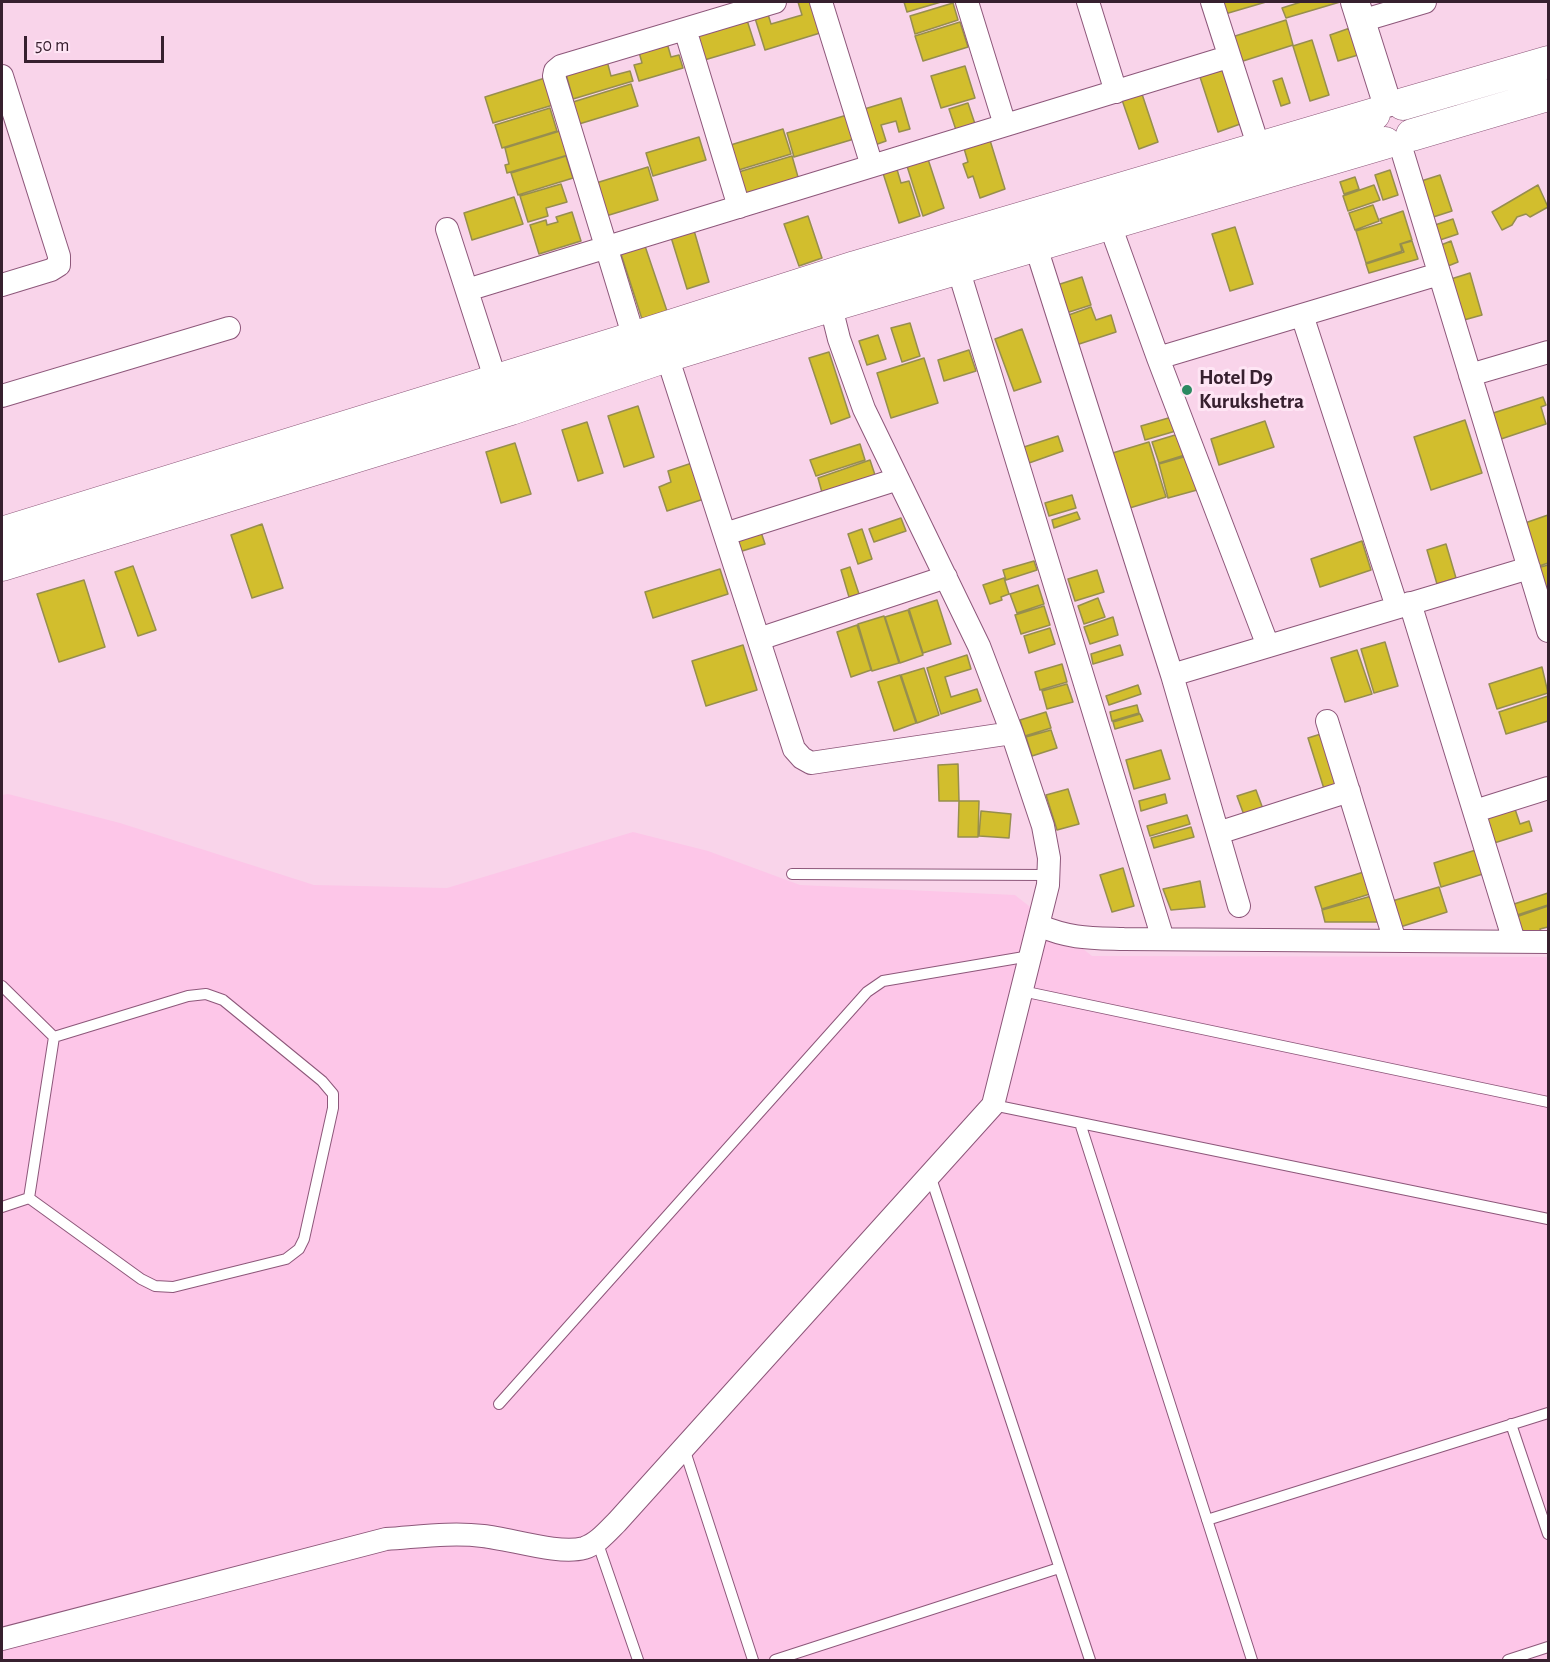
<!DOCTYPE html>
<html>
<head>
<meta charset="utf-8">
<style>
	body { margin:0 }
	#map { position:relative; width:1550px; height:1662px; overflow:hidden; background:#f9d4ea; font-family:"Alegreya Sans",sans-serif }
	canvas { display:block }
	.frame { position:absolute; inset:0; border:3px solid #37202f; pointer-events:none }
	.scale { position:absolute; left:24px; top:36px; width:140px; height:27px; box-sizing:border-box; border:3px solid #37202f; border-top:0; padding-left:8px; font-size:18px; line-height:21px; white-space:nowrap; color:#37202f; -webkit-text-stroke:4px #fee5f4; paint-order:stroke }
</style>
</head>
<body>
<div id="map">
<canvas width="1550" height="1662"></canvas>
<div class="frame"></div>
<div class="scale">50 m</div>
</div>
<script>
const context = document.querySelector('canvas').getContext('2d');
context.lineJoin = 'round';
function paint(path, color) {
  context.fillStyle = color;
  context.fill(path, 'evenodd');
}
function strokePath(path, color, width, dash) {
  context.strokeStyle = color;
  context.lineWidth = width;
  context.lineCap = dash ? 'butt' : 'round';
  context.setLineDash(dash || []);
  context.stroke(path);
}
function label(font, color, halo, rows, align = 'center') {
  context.font = font + ' "Alegreya Sans",sans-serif';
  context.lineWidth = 6;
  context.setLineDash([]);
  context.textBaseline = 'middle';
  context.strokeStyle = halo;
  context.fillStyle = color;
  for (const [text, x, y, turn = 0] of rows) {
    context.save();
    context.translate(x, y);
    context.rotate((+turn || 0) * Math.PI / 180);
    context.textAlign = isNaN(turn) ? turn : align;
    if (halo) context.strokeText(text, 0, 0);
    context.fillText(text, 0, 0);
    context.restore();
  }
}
const built = new Path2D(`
	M 8,794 L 120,823 L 314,885 L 447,888 L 633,832 L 708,851 L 800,885 L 1015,895 L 1092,956 L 1548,957 L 1548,1660 L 2,1660 L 2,795 Z`);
const building = new Path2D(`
	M 798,2 L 810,2 L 820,33 L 765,50 L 754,15 L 767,11 L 771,24 L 802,15 Z
	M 904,2 L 941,2 L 907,12 Z
	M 1221,2 L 1266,2 L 1225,14 Z
	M 1301,2 L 1340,2 L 1286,18 L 1282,8 Z
	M 953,3 L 958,20 L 915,34 L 910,16 Z
	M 746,17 L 755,45 L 701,61 L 693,34 Z
	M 1286,20 L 1293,45 L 1240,62 L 1232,37 Z
	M 960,22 L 968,47 L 923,61 L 915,36 Z
	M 1350,28 L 1358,55 L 1338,61 L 1330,35 Z
	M 1312,40 L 1329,95 L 1310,101 L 1293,46 Z
	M 667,43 L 671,57 L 679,55 L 683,68 L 639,81 L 634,65 L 642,63 L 639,52 Z
	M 607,61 L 611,76 L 630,71 L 633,81 L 573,99 L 566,74 Z
	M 965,66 L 975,98 L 941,108 L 931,76 Z
	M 1226,69 L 1243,123 L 1218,132 L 1200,77 Z
	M 545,78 L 553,105 L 493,123 L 485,97 Z
	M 1282,78 L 1290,103 L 1281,106 L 1273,81 Z
	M 631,84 L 638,106 L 579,124 L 573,102 Z
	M 1141,91 L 1158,142 L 1139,149 L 1121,97 Z
	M 901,98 L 910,129 L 899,132 L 896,121 L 881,125 L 886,141 L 872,146 L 861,110 Z
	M 968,103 L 976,127 L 957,133 L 949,109 Z
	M 550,108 L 557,131 L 502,148 L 495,125 Z
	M 847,115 L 854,139 L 794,157 L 787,133 Z
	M 783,129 L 791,154 L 732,172 L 724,147 Z
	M 560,131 L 568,155 L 507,173 L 505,165 L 509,164 L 505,148 Z
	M 699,137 L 706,160 L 653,176 L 646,153 Z
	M 989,137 L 1005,189 L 980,198 L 973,176 L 968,178 L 963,164 L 968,162 L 963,145 Z
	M 566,156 L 573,178 L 518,195 L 511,173 Z
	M 792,156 L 800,184 L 741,202 L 732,174 Z
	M 927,156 L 944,208 L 923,216 L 906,163 Z
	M 896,166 L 901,183 L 909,181 L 920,216 L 899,223 L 882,170 Z
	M 648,167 L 658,200 L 606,216 L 596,183 Z
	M 1390,170 L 1398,195 L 1383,200 L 1375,175 Z
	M 1440,175 L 1452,211 L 1427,219 L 1415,183 Z
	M 1355,177 L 1359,189 L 1344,194 L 1340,182 Z
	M 561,184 L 567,202 L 546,208 L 548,216 L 528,222 L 520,196 Z
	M 1374,185 L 1380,200 L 1348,211 L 1343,196 Z
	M 1538,185 L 1548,207 L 1530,217 L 1526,214 L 1517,217 L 1512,225 L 1502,230 L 1492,212 Z
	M 514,197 L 523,224 L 472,240 L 464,213 Z
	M 1373,205 L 1379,221 L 1355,230 L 1349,213 Z
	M 1403,211 L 1412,240 L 1400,244 L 1402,251 L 1366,263 L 1356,231 L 1382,223 L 1380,219 Z
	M 572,212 L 581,241 L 539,254 L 530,225 L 546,220 L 547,225 L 558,222 L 556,217 Z
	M 808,216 L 822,258 L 799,266 L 784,224 Z
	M 1453,219 L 1458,234 L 1440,240 L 1435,225 Z
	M 693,227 L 709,282 L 687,289 L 670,234 Z
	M 1235,227 L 1253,284 L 1230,291 L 1212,234 Z
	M 1412,241 L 1418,259 L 1369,273 L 1366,264 L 1404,252 L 1401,244 Z
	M 1451,241 L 1458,262 L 1448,266 L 1441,245 Z
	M 645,246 L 667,311 L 642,319 L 621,254 Z
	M 1470,273 L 1482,315 L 1464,320 L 1451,279 Z
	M 1082,277 L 1091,305 L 1063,314 L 1054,286 Z
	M 1091,307 L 1096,320 L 1111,315 L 1116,332 L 1073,346 L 1063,317 Z
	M 910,323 L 920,356 L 902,362 L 891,328 Z
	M 1022,329 L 1041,382 L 1014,391 L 995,339 Z
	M 878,335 L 886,359 L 867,365 L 859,341 Z
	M 969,350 L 976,371 L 944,381 L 938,360 Z
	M 829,352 L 850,417 L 831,424 L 809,358 Z
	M 924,358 L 938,403 L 891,418 L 877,373 Z
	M 1543,397 L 1546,405 L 1541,407 L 1546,424 L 1495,441 L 1487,415 Z
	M 638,406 L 654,457 L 624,467 L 608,416 Z
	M 1182,414 L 1186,428 L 1145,440 L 1141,426 Z
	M 1465,420 L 1482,473 L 1431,490 L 1414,437 Z
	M 1265,421 L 1274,447 L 1219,465 L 1211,439 Z
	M 587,422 L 603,473 L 578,481 L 562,430 Z
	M 1195,429 L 1201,450 L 1159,463 L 1152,442 Z
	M 1058,436 L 1063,451 L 1029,463 L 1024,447 Z
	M 1149,442 L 1166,497 L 1123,510 L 1106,455 Z
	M 515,443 L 531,494 L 501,503 L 486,452 Z
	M 860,444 L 865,460 L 816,476 L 810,460 Z
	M 1187,456 L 1197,490 L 1168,498 L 1159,464 Z
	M 870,460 L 876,478 L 823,496 L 818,478 Z
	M 692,463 L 704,499 L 667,511 L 659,487 L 671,482 L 668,471 Z
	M 1072,495 L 1076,508 L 1049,516 L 1045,503 Z
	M 1077,512 L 1080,519 L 1054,528 L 1052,520 Z
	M 1548,515 L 1548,563 L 1539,566 L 1525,523 Z
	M 901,518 L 906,531 L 874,542 L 869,529 Z
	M 262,524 L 283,588 L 252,598 L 231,535 Z
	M 862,529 L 872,559 L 858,564 L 848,534 Z
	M 761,532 L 765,544 L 739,552 L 735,540 Z
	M 1362,541 L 1371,570 L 1320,587 L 1311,559 Z
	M 1446,544 L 1456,578 L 1437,584 L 1427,550 Z
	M 1034,561 L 1037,570 L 1006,580 L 1003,570 Z
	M 1548,565 L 1548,594 L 1537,568 Z
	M 133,566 L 156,630 L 138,636 L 115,572 Z
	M 850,567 L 859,594 L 849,597 L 841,570 Z
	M 720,569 L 728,594 L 653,618 L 645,592 Z
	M 1097,570 L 1104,592 L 1075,601 L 1068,579 Z
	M 1004,578 L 1009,594 L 1001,597 L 1002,600 L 990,604 L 983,585 Z
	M 84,580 L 105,647 L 59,662 L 37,594 Z
	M 1038,585 L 1044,604 L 1017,613 L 1010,594 Z
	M 1098,598 L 1105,617 L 1084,624 L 1078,606 Z
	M 937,600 L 951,644 L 923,653 L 909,609 Z
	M 1044,606 L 1050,625 L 1021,634 L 1015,615 Z
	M 908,610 L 923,655 L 900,663 L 885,617 Z
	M 884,616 L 899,663 L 872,671 L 858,624 Z
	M 1113,617 L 1118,635 L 1090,644 L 1084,627 Z
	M 857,625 L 871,670 L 851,677 L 837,632 Z
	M 1050,628 L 1055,644 L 1029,653 L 1024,636 Z
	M 1385,642 L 1398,686 L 1374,693 L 1361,649 Z
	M 743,645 L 757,690 L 706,706 L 692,661 Z
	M 1120,645 L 1123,655 L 1093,664 L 1091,654 Z
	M 1357,650 L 1372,694 L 1345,702 L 1331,658 Z
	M 967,655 L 971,669 L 945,677 L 951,697 L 977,689 L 981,701 L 941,714 L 927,668 Z
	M 1062,664 L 1067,682 L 1040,690 L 1035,672 Z
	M 1542,667 L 1548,693 L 1497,709 L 1489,684 Z
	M 924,668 L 939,715 L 917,723 L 901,675 Z
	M 900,675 L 916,723 L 894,731 L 878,682 Z
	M 1067,684 L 1073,702 L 1047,709 L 1042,691 Z
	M 1138,685 L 1141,694 L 1109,705 L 1106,696 Z
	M 1548,696 L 1548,721 L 1506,734 L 1499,712 Z
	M 1137,705 L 1139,713 L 1112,721 L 1110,712 Z
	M 1046,712 L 1051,728 L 1025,736 L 1020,720 Z
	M 1140,714 L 1143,721 L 1115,729 L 1113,722 Z
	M 1051,730 L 1057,748 L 1032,756 L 1026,737 Z
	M 1324,733 L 1341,787 L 1325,792 L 1308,738 Z
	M 1161,750 L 1170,779 L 1134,789 L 1126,760 Z
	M 958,764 L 959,801 L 939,801 L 938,765 Z
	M 1068,789 L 1079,824 L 1057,830 L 1046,795 Z
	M 1256,790 L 1263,809 L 1244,815 L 1237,796 Z
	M 1165,794 L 1167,803 L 1141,811 L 1139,801 Z
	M 959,801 L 979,801 L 978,837 L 958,837 Z
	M 1514,806 L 1520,824 L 1529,821 L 1532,831 L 1491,844 L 1483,816 Z
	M 981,811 L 1011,814 L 1009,838 L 979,836 Z
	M 1187,815 L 1190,824 L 1150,836 L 1147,826 Z
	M 1191,827 L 1194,837 L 1154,848 L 1151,838 Z
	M 1479,849 L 1486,873 L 1441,887 L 1434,863 Z
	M 1123,868 L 1134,906 L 1112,912 L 1100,875 Z
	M 1367,871 L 1373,893 L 1322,909 L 1315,887 Z
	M 1200,881 L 1205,907 L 1171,910 L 1163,889 Z
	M 1439,887 L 1447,912 L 1397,928 L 1389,902 Z
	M 1548,893 L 1548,905 L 1514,916 L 1511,905 Z
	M 1375,895 L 1381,922 L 1325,922 L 1322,910 Z
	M 1548,906 L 1548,927 L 1540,929 L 1542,934 L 1520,941 L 1513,918 Z`);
const service = new Path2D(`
	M 792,874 L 1048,875
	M 2,986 L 54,1037
	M 1022,991 L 1548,1102
	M 206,994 L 223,1000 L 322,1081 L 333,1094 L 333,1108 L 304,1239 L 299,1249 L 286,1259 L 173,1287 L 155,1286 L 141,1279 L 29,1198 L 54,1037 L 188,996 Z
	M 993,1105 L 1548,1219
	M 1080,1123 L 1252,1660
	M 930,1175 L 1090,1660
	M 2,1207 L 29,1198
	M 499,1404 L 867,992 L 883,981 L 1030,956
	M 1511,1424 L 1548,1534
	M 684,1448 L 753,1660
	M 1207,1520 L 1548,1413
	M 597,1541 L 638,1660
	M 775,1660 L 1059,1568
	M 1508,1660 L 1548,1647`);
const minor = new Path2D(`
	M 821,2 L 872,166
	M 967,2 L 1005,125
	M 1088,2 L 1116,92
	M 1212,2 L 1259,148
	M 1361,21 L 1425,2
	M 685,29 L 739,207
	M 2,76 L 59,256 L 59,265 L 51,270 L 2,285
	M 1400,144 L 1548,631
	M 1110,225 L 1158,358 L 1268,646
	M 447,229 L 496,381
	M 1036,247 L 1172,675 L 1239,906
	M 954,255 L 1163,939
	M 467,290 L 1228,57
	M 1302,315 L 1397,607
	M 634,338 L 554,76 L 555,71 L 561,66 L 775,2
	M 667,356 L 794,749 L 802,758 L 811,763 L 1012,733
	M 1158,358 L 1439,274
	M 1470,375 L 1548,352
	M 2,396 L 229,328
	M 725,534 L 898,479
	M 1410,603 L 1514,941
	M 759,639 L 946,577
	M 1172,675 L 1529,568
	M 1327,721 L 1395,941
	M 1475,811 L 1548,788
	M 1218,833 L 1349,791
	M 1038,925 C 1070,939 1091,938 1124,939 L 1548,942
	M 2,1639 L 386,1539 C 418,1537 451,1532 483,1536 C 511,1539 559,1555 584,1548 C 597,1544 607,1532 617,1522 L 993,1105 L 1048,885 L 1049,858 L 1043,826 L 1012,733 L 979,646 L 864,409 L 839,339 L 827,291`);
const tertiary = new Path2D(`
	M 1355,2 L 1387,103`);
const secondary = new Path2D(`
	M 1403,104 L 1548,62
	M 1412,135 L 1548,95
	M 2,533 L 620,342 L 855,267 L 1374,114
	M 2,565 L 511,409 L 667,356 L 830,306 L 1385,143`);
const markers = [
	[1187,390,6,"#2b8961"]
];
const poiNames = [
	["Hotel D9",1199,378],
	["Kurukshetra",1199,402]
];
paint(built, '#fdc6e8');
paint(building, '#d2be2d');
strokePath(building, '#978e4e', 1.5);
strokePath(service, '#8d577a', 12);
strokePath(minor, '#8d577a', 24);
strokePath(tertiary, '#8d577a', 30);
strokePath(secondary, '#8d577a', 33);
strokePath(service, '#fff', 10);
strokePath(minor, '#fff', 22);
strokePath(tertiary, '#fff', 28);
strokePath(secondary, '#fff', 32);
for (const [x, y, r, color] of markers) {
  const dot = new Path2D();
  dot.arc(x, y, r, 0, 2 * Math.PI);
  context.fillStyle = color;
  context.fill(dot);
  strokePath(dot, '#fee5f4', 2);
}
label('bold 21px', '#37202f', '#fee5f4', poiNames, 'left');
</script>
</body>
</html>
